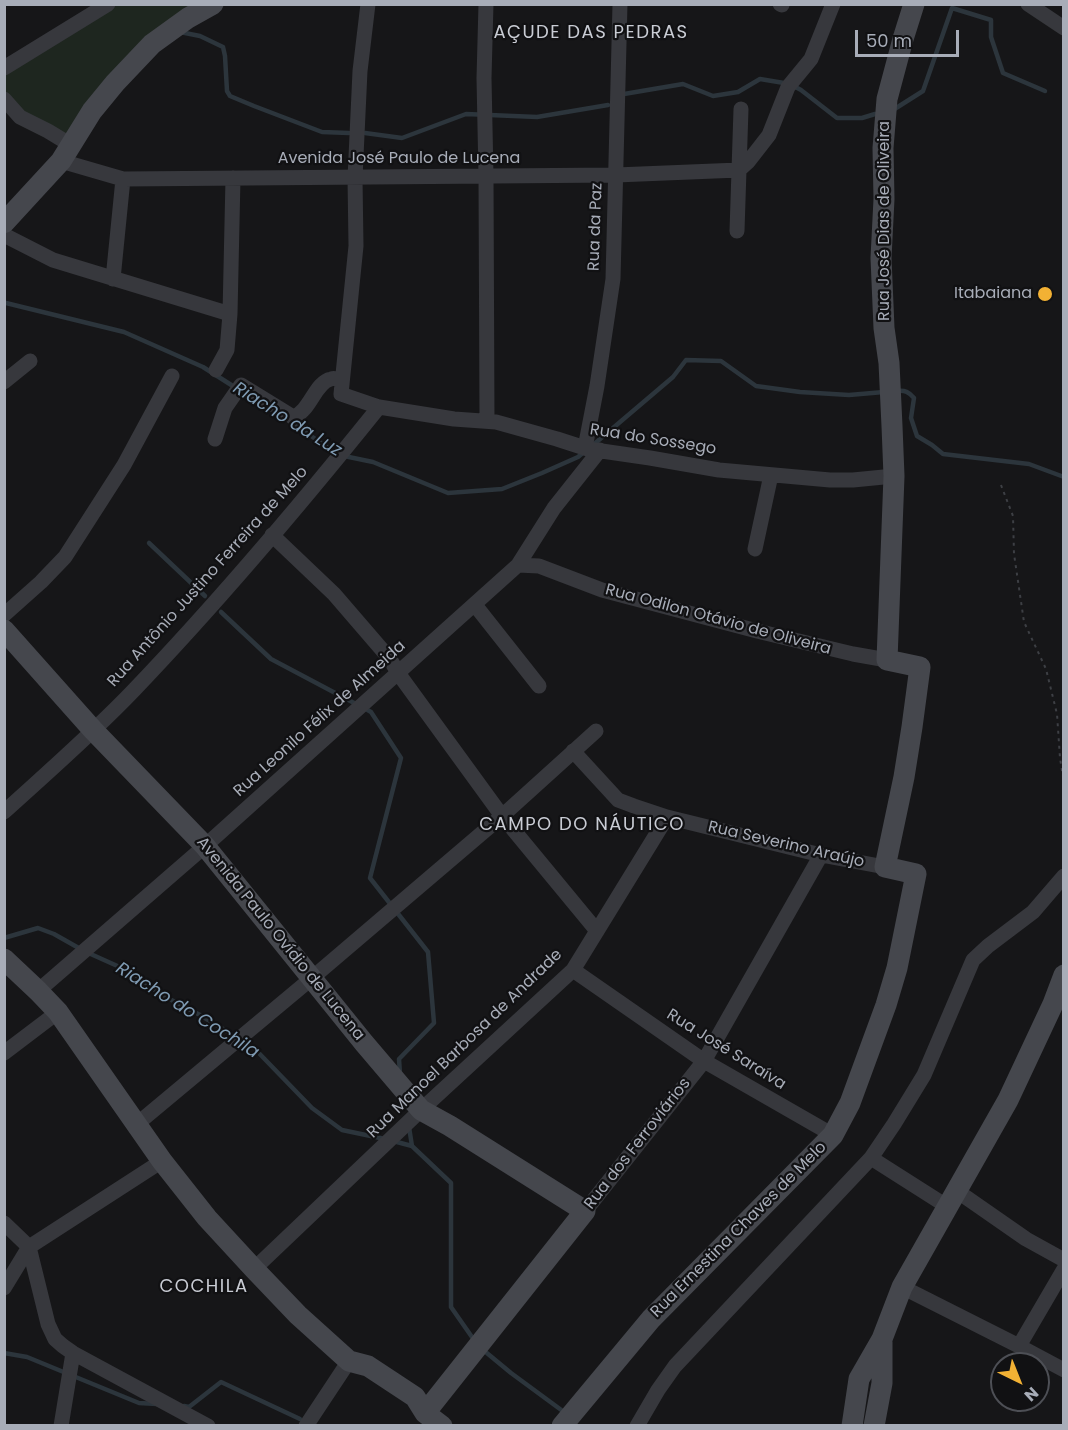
<!DOCTYPE html>
<html>
<head>
<meta charset="utf-8">
<style>
	body { margin:0 }
	#map { position:relative; width:1068px; height:1430px; overflow:hidden; background:#161618; font-family:Poppins,sans-serif }
	canvas { display:block }
	.frame { position:absolute; inset:0; border:6px solid #a8adb8; pointer-events:none }
	.north { position:absolute; left:990px; top:1352px; width:60px; height:60px; box-sizing:border-box; background:#111113; border:2px solid #4d4f55; border-radius:50%; rotate:137deg; font-size:16px; font-weight:700; line-height:24px; text-align:center; color:#a8adb8 }
	.north::after { content:''; display:block; margin:auto; width:21px; height:27px; background:#f2b134; clip-path:polygon(50% 0,100% 100%,50% 72%,0 100%) }
	.scale { position:absolute; left:855px; top:30px; width:104px; height:27px; box-sizing:border-box; border:3px solid #a8adb8; border-top:0; padding-left:8px; font-size:18px; line-height:21px; white-space:nowrap; color:#a8adb8; -webkit-text-stroke:4px #111113; paint-order:stroke }
</style>
</head>
<body>
<div id="map">
<canvas width="1068" height="1430"></canvas>
<div class="frame"></div>
<div class="north">N</div>
<div class="scale">50 m</div>
</div>
<script>
const context = document.querySelector('canvas').getContext('2d');
context.lineJoin = 'round';
function paint(path, color) {
  context.fillStyle = color;
  context.fill(path, 'evenodd');
}
function strokePath(path, color, width, dash) {
  context.strokeStyle = color;
  context.lineWidth = width;
  context.lineCap = dash ? 'butt' : 'round';
  context.setLineDash(dash || []);
  context.stroke(path);
}
function label(font, color, halo, rows, align = 'center') {
  context.font = font + ' Poppins,sans-serif';
  context.lineWidth = 4.5;
  context.setLineDash([]);
  context.textBaseline = 'middle';
  context.strokeStyle = halo;
  context.fillStyle = color;
  for (const [text, x, y, turn = 0] of rows) {
    context.save();
    context.translate(x, y);
    context.rotate((+turn || 0) * Math.PI / 180);
    context.textAlign = isNaN(turn) ? turn : align;
    if (halo) context.strokeText(text, 0, 0);
    context.fillText(text, 0, 0);
    context.restore();
  }
}
const green = new Path2D(`
	M 108,5 L 213,5 L 188,18 L 71,145 L 5,99 L 4,68 Z`);
const stream = new Path2D(`
	M 180,32 L 200,36 L 223,47 L 225,56 L 227,91 L 230,96 L 254,106 L 322,132 L 349,133
	M 624,94 L 683,84 L 713,96 L 738,92 L 760,79 L 790,84 L 801,90 L 837,118 L 862,118 L 875,114
	M 893,110 L 923,91 L 952,8 L 991,20 L 991,37 L 1003,73 L 1045,91
	M 365,133 L 402,138 L 466,114 L 537,117 L 608,105
	M 6,303 L 124,332 L 203,367 L 236,388
	M 897,391 C 905,390 909,392 914,398 L 911,418 L 917,436 L 932,445 L 943,454 L 1029,464 L 1064,477
	M 289,421 L 336,453
	M 593,445 L 673,377 L 686,360 L 721,361 L 756,386 L 800,392 L 849,395 L 884,392
	M 344,456 L 373,462 L 448,493 L 502,489 L 542,473 L 578,457 L 584,452
	M 149,543 L 205,596
	M 221,612 L 271,659 L 356,704
	M 364,708 L 371,712 L 401,758 L 370,878 L 428,952 L 434,1023 L 399,1059 L 400,1074
	M 4,938 L 38,928 L 54,934 L 84,951 L 133,973 L 160,994 L 200,1015 L 236,1037
	M 243,1041 L 253,1047 L 312,1108 L 342,1130 L 385,1139
	M 409,1127 L 412,1146
	M 393,1141 L 412,1146 L 451,1183 L 451,1307 L 474,1340
	M 482,1349 L 511,1373 L 564,1412
	M 4,1353 L 27,1357 L 139,1403 L 157,1404
	M 184,1406 L 189,1407 L 221,1382 L 300,1419`);
const path = new Path2D(`
	M 1001,485 L 1013,516 L 1014,554 L 1024,622 L 1046,669 L 1057,714 L 1060,758 L 1064,783`);
const street = new Path2D(`
	M 368,4 L 360,71 L 355,178 L 356,246 L 341,394 L 379,407 L 454,419 L 496,422 L 557,439 L 588,449 L 650,458 L 719,470 L 830,480 L 853,480 L 894,476
	M 486,4 L 484,78 L 486,176 L 487,421
	M 780,4 L 782,5
	M 1028,4 L 1064,28
	M 4,68 L 108,4
	M 4,99 L 20,117 L 48,131 L 71,145
	M 61,161 L 123,179 L 616,175 L 739,170 L 748,162 L 769,135 L 788,87 L 811,59 L 833,4
	M 737,231 L 741,109
	M 4,235 L 53,260 L 230,314
	M 113,279 L 123,179
	M 216,370 L 227,350 L 230,314 L 233,178
	M 4,382 L 30,361
	M 215,439 L 225,408 L 241,385 L 293,417 C 310,412 315,382 331,379 C 334,378 338,379 341,380
	M 585,448 L 597,386 L 613,279 L 620,4
	M 272,535 L 334,594 L 390,659 L 398,673 L 502,816 L 597,931
	M 755,549 L 771,475
	M 518,565 L 539,566 L 602,590 L 757,631 L 853,654 L 887,660
	M 475,605 L 539,686
	M 4,615 L 41,582 L 65,557 L 124,465 L 172,376
	M 573,751 L 618,800 L 634,806 L 667,817 L 821,855 L 885,867
	M 4,812 C 48,772 93,733 134,690 C 220,600 301,504 379,407
	M 573,970 L 704,1061 L 833,1135
	M 38,991 L 205,846 L 518,565 L 554,508 L 600,450
	M 4,1053 L 58,1012
	M 137,1124 L 312,978 L 502,816 L 596,731
	M 871,1158 L 948,1207
	M 957,1191 L 1026,1239 L 1064,1260
	M 585,1211 L 704,1061 L 821,855
	M 4,1223 L 29,1247 L 48,1324 L 55,1339 L 63,1346 L 73,1353 L 208,1426
	M 254,1269 L 421,1110 L 573,970 L 667,817
	M 902,1287 L 1019,1346 L 1064,1370
	M 4,1288 L 29,1247 L 162,1161
	M 1019,1346 L 1064,1269
	M 61,1426 L 73,1353
	M 306,1426 L 349,1361
	M 637,1426 L 658,1390 L 675,1366 L 871,1158 L 894,1124 L 924,1075 L 973,960 L 988,946 L 1033,912 L 1064,876`);
const secondary = new Path2D(`
	M 4,223 L 61,161 L 92,111 L 115,83 L 152,44 L 188,18 L 213,4
	M 4,630 L 93,730 L 205,846 L 364,1043 L 421,1110 L 450,1126 L 585,1211 L 425,1413
	M 4,959 L 38,991 L 58,1012 L 162,1161 L 207,1218 L 254,1269 L 298,1315 L 349,1361 L 368,1366 L 415,1397 L 425,1413 L 442,1426
	M 562,1426 L 651,1319 L 833,1135 L 850,1103 L 886,1005 L 897,968 L 916,874 L 885,867 L 904,777 L 912,727 L 920,667 L 887,660 L 894,476 L 892,426 L 889,363 L 884,328 L 881,258 L 884,199 L 883,148 L 887,99 L 903,39 L 914,4
	M 852,1426 L 859,1379 L 882,1339 L 902,1287 L 1008,1100 L 1053,1004 L 1064,975
	M 874,1426 L 882,1383 L 882,1342`);
const markers = [
	[1045,294,8,"#f2b134"]
];
const streetNames = [
	["Avenida José Paulo de Lucena",399,159],
	["Rua José Dias de Oliveira",885,221,-90],
	["Rua da Paz",596,227,-88],
	["Rua do Sossego",653,440,9],
	["Rua Antônio Justino Ferreira de Melo",208,577,-48],
	["Rua Odilon Otávio de Oliveira",718,620,15],
	["Rua Leonilo Félix de Almeida",320,719,-42],
	["Rua Severino Araújo",786,845,13],
	["Avenida Paulo Ovídio de Lucena",280,939,51],
	["Rua Manoel Barbosa de Andrade",465,1044,-44],
	["Rua José Saraíva",726,1050,32],
	["Rua dos Ferroviários",638,1144,-52],
	["Rua Ernestina Chaves de Melo",739,1230,-45]
];
const poiNames = [
	["Itabaiana",1032,294]
];
const neighbourhoodNames = [
	["AÇUDE DAS PEDRAS",591,33],
	["CAMPO DO NÁUTICO",582,825],
	["COCHILA",204,1287]
];
const waterNames = [
	["Riacho da Luz",287,420,32],
	["Riacho do Cochila",187,1011,32]
];
paint(green, '#1e261f');
strokePath(stream, '#2c353c', 4.5);
strokePath(path, '#3d3f44', 2, [3, 4.5]);
strokePath(street, '#37383d', 15);
strokePath(secondary, '#45474d', 21);
for (const [x, y, r, color] of markers) {
  const dot = new Path2D();
  dot.arc(x, y, r, 0, 2 * Math.PI);
  context.fillStyle = color;
  context.fill(dot);
  strokePath(dot, '#111113', 2);
}
label('16px', '#a8adb8', '#111113', streetNames);
label('16px', '#a8adb8', '#111113', poiNames, 'right');
context.letterSpacing = '1.5px';
label('18px', '#c9ccd4', '#111113', neighbourhoodNames);
context.letterSpacing = '0px';
label('italic 18px', '#7f9bb3', '#111113', waterNames);
</script>
</body>
</html>
